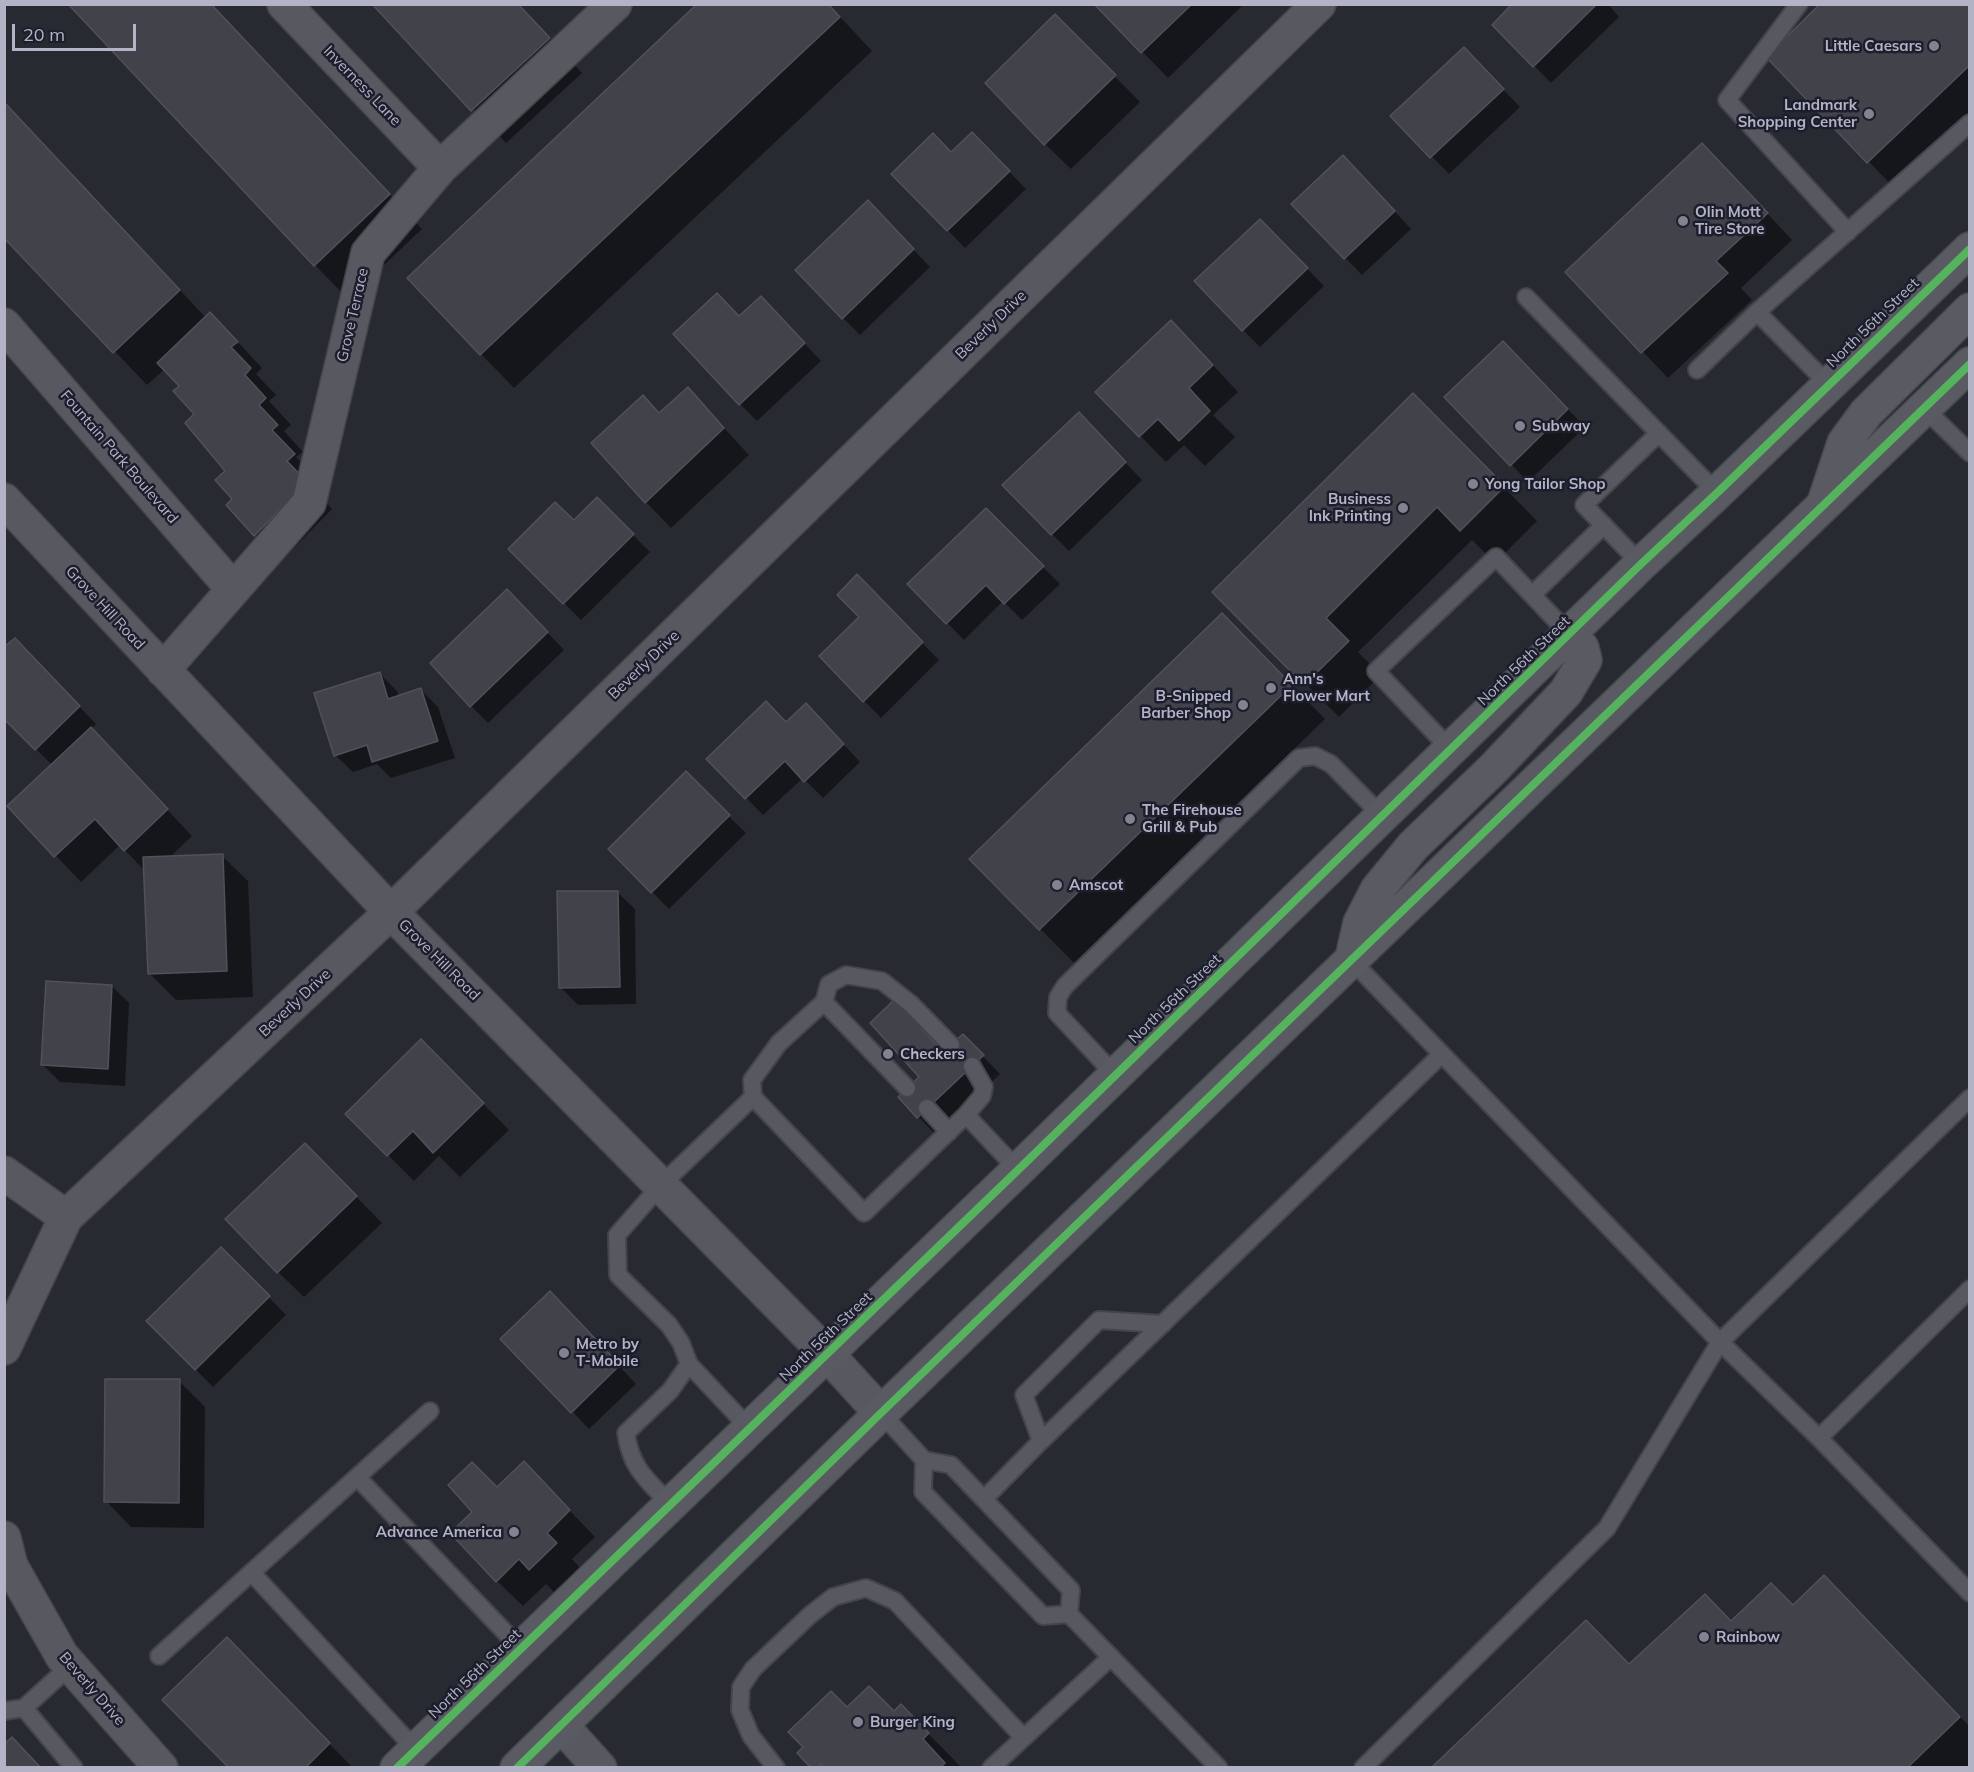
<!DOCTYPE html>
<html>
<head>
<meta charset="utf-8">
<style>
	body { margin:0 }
	#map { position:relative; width:1974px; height:1772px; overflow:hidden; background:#282a32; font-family:Mulish,sans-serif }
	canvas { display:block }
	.frame { position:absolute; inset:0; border:6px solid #b2b3c4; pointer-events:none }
	.scale { position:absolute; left:12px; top:24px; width:124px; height:27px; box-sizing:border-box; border:3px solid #b2b3c4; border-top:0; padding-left:8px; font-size:18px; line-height:21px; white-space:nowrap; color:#b2b3c4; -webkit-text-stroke:4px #1c1e2d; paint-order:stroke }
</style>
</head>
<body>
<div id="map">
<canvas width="1974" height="1772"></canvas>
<div class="frame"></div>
<div class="scale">20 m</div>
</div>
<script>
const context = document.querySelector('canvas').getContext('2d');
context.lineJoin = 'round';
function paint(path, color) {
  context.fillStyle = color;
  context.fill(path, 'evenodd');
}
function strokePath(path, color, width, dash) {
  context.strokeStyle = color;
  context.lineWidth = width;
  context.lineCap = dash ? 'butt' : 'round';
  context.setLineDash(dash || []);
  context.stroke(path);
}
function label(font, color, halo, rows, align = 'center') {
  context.font = font + ' Mulish,sans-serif';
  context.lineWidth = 5;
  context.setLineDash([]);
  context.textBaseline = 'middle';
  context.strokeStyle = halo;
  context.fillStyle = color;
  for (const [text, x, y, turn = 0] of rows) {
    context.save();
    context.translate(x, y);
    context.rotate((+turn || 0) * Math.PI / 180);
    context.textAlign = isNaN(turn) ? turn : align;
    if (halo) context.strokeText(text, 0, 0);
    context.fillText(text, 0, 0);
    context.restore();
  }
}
const shadow = new Path2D(`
	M 211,4 L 422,229 L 348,299 L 315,265 Z
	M 374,4 L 519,4 L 582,73 L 506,143 Z
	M 828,4 L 872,51 L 514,388 L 481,354 Z
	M 1096,4 L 1244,4 L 1168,78 Z
	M 1515,4 L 1608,4 L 1619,17 L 1551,83 L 1494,25 Z
	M 1970,4 L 1970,131 L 1902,196 L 1768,57 Z
	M 1055,16 L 1140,102 L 1071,169 L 1045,144 Z
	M 1481,66 L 1520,107 L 1449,174 L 1392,116 Z
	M 4,102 L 206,318 L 236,340 L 262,368 L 256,374 L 276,395 L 269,401 L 291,425 L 284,431 L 303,452 L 296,457 L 319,481 L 312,487 L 332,509 L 281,561 L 228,506 L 234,499 L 227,471 L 181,386 L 165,369 L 147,385 L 4,235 Z
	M 972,134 L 1026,189 L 965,248 L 893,174 L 952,154 Z
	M 1728,171 L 1792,240 L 1741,288 L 1752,300 L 1668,378 L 1567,272 Z
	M 1360,174 L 1411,229 L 1362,275 L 1293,204 Z
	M 885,220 L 930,267 L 860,335 L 843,318 Z
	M 1277,238 L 1324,286 L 1260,347 L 1243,330 Z
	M 778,315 L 821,361 L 757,421 L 740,404 L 739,318 Z
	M 1197,348 L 1238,392 L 1213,415 L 1235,437 L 1205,466 L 1184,445 L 1166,462 L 1097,392 Z
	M 1520,360 L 1585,427 L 1528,482 L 1511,464 Z
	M 688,389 L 749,455 L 671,528 L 646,502 L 660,414 Z
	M 1413,395 L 1537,521 L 1495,563 L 1472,540 L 1358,652 L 1381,675 L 1339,717 L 1214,592 Z
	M 1096,432 L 1142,480 L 1069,551 L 1052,534 Z
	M 597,499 L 650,552 L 581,620 L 510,549 L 574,522 Z
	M 986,510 L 1060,584 L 1022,620 L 1003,601 L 964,640 L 909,584 Z
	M 857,577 L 939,660 L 881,718 L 821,657 L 861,617 Z
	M 524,608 L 564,650 L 488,723 L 471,706 Z
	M 1256,649 L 1325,719 L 1074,963 L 971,859 Z
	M 32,657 L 96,724 L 91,729 L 192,836 L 169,858 L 222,856 L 248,881 L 253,997 L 176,1000 L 150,974 L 145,871 L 120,845 L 81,882 L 9,806 L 52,765 L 4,717 Z
	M 380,674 L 397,691 L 399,697 L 421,690 L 438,707 L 455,758 L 391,778 L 377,764 L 353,772 L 335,755 Z
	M 823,722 L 860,762 L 823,798 L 803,778 L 763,815 L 708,759 L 786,724 Z
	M 686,774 L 746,833 L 669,909 L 610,849 Z
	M 617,892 L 635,909 L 636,1004 L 578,1005 L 561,988 Z
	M 112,986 L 129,1003 L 125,1086 L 60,1082 L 43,1065 Z
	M 963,1036 L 1000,1074 L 935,1134 L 900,1097 Z
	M 421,1041 L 509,1130 L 460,1177 L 439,1156 L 414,1181 L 347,1114 Z
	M 331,1171 L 382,1223 L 304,1297 L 278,1272 Z
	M 221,1249 L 286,1315 L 213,1387 L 148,1321 Z
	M 567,1310 L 636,1384 L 589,1429 L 572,1411 Z
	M 179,1381 L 205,1407 L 204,1528 L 131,1527 L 106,1501 Z
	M 497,1489 L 549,1489 L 595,1537 L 572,1559 L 582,1570 L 556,1594 L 546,1584 L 523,1606 L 497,1581 Z
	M 1793,1607 L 1858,1611 L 1970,1727 L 1970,1768 L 1434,1768 L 1630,1666 L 1732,1623 Z
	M 227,1639 L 353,1768 L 231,1768 Z
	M 901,1706 L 962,1768 L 814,1768 L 847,1709 L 894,1713 Z`);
const building = new Path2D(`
	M 68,4 L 211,4 L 390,194 L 314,266 Z
	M 372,4 L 518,4 L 550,38 L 471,111 Z
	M 697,4 L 828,4 L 840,17 L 480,355 L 407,278 Z
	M 1094,4 L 1192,4 L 1141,53 Z
	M 1512,4 L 1597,4 L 1533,67 L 1492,25 Z
	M 1820,4 L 1970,4 L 1970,65 L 1867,163 L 1766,57 Z
	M 1055,14 L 1116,75 L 1044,145 L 985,83 Z
	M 1464,47 L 1504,89 L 1430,158 L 1390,116 Z
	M 4,102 L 180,290 L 113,353 L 4,238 Z
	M 972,132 L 1010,171 L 947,231 L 891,174 L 933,133 L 951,152 Z
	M 1702,143 L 1768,213 L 1716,261 L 1728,273 L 1641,353 L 1565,272 Z
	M 1343,155 L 1395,211 L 1344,259 L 1291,204 Z
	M 868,200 L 914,249 L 842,319 L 795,270 Z
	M 1260,219 L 1308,268 L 1242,331 L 1194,281 Z
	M 717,293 L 739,316 L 761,296 L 805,343 L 739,405 L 673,334 Z
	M 210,312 L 238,342 L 231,347 L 251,368 L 245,375 L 266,398 L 259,405 L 278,425 L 272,430 L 295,454 L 287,461 L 307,482 L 254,536 L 226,505 L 232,499 L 215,480 L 225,471 L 185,423 L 194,414 L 173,391 L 179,386 L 157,363 Z
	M 1171,320 L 1213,365 L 1189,388 L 1210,411 L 1179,441 L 1158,419 L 1139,437 L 1095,392 Z
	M 1503,341 L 1568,409 L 1510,466 L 1444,397 Z
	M 688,387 L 724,428 L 645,503 L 591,443 L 643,395 L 659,413 Z
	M 1413,393 L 1505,486 L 1460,531 L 1437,507 L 1326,618 L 1349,641 L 1304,685 L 1212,592 Z
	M 1079,412 L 1126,462 L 1051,535 L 1002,485 Z
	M 597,497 L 634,534 L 563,604 L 508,549 L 555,502 L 574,520 Z
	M 986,508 L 1044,566 L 1004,604 L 986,585 L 946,624 L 907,584 Z
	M 857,574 L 923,642 L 863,702 L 819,656 L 859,617 L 837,595 Z
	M 507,589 L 548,632 L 470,707 L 430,663 Z
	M 1222,613 L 1292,685 L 1039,930 L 969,859 Z
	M 15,638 L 80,706 L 35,750 L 4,719 L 4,647 Z
	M 380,672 L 388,699 L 421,688 L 438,741 L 372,762 L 367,745 L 334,756 L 314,693 Z
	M 766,701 L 786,722 L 806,703 L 844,744 L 804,782 L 785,761 L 745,799 L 706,759 Z
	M 91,727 L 168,809 L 124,851 L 95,819 L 54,857 L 7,806 Z
	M 686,771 L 730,815 L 651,893 L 608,849 Z
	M 223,854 L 227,971 L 148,974 L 143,857 Z
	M 557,891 L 618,891 L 620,987 L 559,988 Z
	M 46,981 L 112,985 L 108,1069 L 41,1065 Z
	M 895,999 L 943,1052 L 963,1034 L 984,1055 L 917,1118 L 898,1097 L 919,1077 L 870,1023 Z
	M 421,1039 L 484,1103 L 433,1153 L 413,1131 L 387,1156 L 345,1114 Z
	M 305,1143 L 357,1196 L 277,1273 L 225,1219 Z
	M 221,1247 L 270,1296 L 195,1370 L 146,1321 Z
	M 550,1291 L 620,1365 L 571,1413 L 500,1339 Z
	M 105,1379 L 180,1379 L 179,1503 L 104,1502 Z
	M 524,1461 L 570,1510 L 547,1533 L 557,1543 L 529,1570 L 519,1559 L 496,1582 L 450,1533 L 472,1512 L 448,1485 L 472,1462 L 497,1487 Z
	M 1824,1575 L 1960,1717 L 1907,1768 L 1431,1768 L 1586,1620 L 1629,1664 L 1705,1594 L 1731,1621 L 1771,1583 L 1793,1605 Z
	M 227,1637 L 330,1743 L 305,1768 L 229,1768 L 162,1700 Z
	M 869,1686 L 894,1711 L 901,1704 L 929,1733 L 923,1739 L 945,1763 L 940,1768 L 824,1768 L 821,1764 L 817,1768 L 811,1768 L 797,1753 L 803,1747 L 788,1732 L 831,1691 L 847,1707 Z
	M 12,1737 L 41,1768 L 4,1768 L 4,1744 Z`);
const service = new Path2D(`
	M 1799,4 L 1727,100 L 1848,232
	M 1526,297 L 1717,493
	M 1757,312 L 1829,385
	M 1697,370 L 1757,312 L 1970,123
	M 1924,408 L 1970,453
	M 1641,564 L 1584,505 L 1659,433
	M 1532,595 L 1604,525
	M 1451,750 L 1376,671 L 1496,557 L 1570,635
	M 1351,960 L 1720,1342 L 1607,1528 L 1363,1768
	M 824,1002 L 829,984 L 846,975 L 882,981 L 911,1004 L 951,1045
	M 1115,1075 L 1057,1013 L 1058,997 L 1065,986 L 1299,758 L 1315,756 L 1331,764 L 1383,817
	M 753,1097 L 752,1080 L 779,1043 L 824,1002 L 907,1088
	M 1970,1098 L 1720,1342 L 1819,1438 L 1970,1289
	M 927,1108 L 949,1132
	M 966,1115 L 1018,1170
	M 881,1413 L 924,1460 L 951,1465 L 1071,1590 L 1069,1614 L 1219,1768
	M 750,1429 L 689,1364 L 681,1343 L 669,1325 L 618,1275 L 617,1235 L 661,1185 L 753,1097 L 864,1213 L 966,1115 L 982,1096 L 984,1087 L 972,1066
	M 1819,1438 L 1970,1593
	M 1041,1441 L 1024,1395 L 1099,1320 L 1163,1324
	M 924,1460 L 923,1492 L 1043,1616 L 1069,1614
	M 357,1477 L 521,1649
	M 984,1499 L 1041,1441 L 1442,1054
	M 671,1505 C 648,1481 631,1469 626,1433 L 670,1391 L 689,1364
	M 252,1573 L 416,1750
	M 159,1656 L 430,1411
	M 24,1708 L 74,1768
	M 4,1711 L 24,1708 L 70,1666
	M 776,1768 L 751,1736 L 740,1710 L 741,1687 L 753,1669 L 810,1615 L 833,1597 L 866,1588 L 895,1601 L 1023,1737
	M 991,1768 L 1111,1657`);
const minor = new Path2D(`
	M 284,4 L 440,168
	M 4,325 L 233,589
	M 4,500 L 391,912 L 827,1354 L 881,1413
	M 163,670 L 309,503 L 368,253 L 440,168 L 615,4
	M 4,1173 L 66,1217
	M 4,1348 L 66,1217 L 391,912 L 1319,4
	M 4,1538 L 11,1566 L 62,1656 L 161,1768
	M 562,1726 L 600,1768`);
const primary = new Path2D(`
	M 1825,500 L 1844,443 L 1866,413 L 1970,310
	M 1352,958 L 1360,923 L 1377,890 L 1413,846 L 1494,768 L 1566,692 L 1585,660 L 1582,648 L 1570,635
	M 397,1768 L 1018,1170 L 1641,564 L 1717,493 L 1970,249
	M 517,1768 L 881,1413 L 1970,364`);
const cycleway = new Path2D(`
	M 397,1768 L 1018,1170 L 1641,564 L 1717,493 L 1970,249
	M 517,1768 L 881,1413 L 1970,364`);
const markers = [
	[1934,46,6,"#828391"],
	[1869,114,6,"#828391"],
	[1683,221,6,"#828391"],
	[1520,426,6,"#828391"],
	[1473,484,6,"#828391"],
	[1403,508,6,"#828391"],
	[1271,688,6,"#828391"],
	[1243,705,6,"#828391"],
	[1130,819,6,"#828391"],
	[1057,885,6,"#828391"],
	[888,1054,6,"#828391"],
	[564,1353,6,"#828391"],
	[514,1532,6,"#828391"],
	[1704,1637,6,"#828391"],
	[858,1722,6,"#828391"]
];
const poiNames = [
	["Little Caesars",1922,46,"right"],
	["Landmark",1857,105,"right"],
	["Shopping Center",1857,122,"right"],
	["Olin Mott",1695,212],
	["Tire Store",1695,229],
	["Subway",1532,426],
	["Yong Tailor Shop",1485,484],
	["Business",1391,499,"right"],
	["Ink Printing",1391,516,"right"],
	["Ann's",1283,679],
	["Flower Mart",1283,696],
	["B-Snipped",1231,696,"right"],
	["Barber Shop",1231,713,"right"],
	["The Firehouse",1142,810],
	["Grill & Pub",1142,827],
	["Amscot",1069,885],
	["Checkers",900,1054],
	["Metro by",576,1344],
	["T-Mobile",576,1361],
	["Advance America",502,1532,"right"],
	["Rainbow",1716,1637],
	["Burger King",870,1722]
];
const streetNames = [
	["Inverness Lane",362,86,46],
	["Grove Terrace",353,315,-77],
	["North 56th Street",1873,323,-44],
	["Beverly Drive",991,325,-44],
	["Fountain Park Boulevard",119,457,49],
	["Grove Hill Road",105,608,47],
	["North 56th Street",1524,661,-44],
	["Beverly Drive",644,665,-44],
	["Grove Hill Road",439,960,45],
	["North 56th Street",1175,999,-44],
	["Beverly Drive",295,1003,-43],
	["North 56th Street",826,1337,-44],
	["North 56th Street",475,1674,-44],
	["Beverly Drive",92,1689,49]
];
paint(shadow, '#0007');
paint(building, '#41424a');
strokePath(building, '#50515a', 1.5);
strokePath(service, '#44454c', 20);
strokePath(minor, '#44454c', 36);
strokePath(primary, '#46474f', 36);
strokePath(service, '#585861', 16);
strokePath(minor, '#585861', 33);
strokePath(primary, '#5a5a63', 33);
strokePath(cycleway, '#56b35d', 8);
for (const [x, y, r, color] of markers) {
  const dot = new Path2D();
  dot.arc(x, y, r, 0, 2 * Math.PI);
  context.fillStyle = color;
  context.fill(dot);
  strokePath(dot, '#1c1e2d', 2);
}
label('bold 15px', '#b2b3c4', '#1c1e2d', poiNames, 'left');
label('15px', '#b2b3c4', '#1c1e2d', streetNames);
</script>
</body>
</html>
